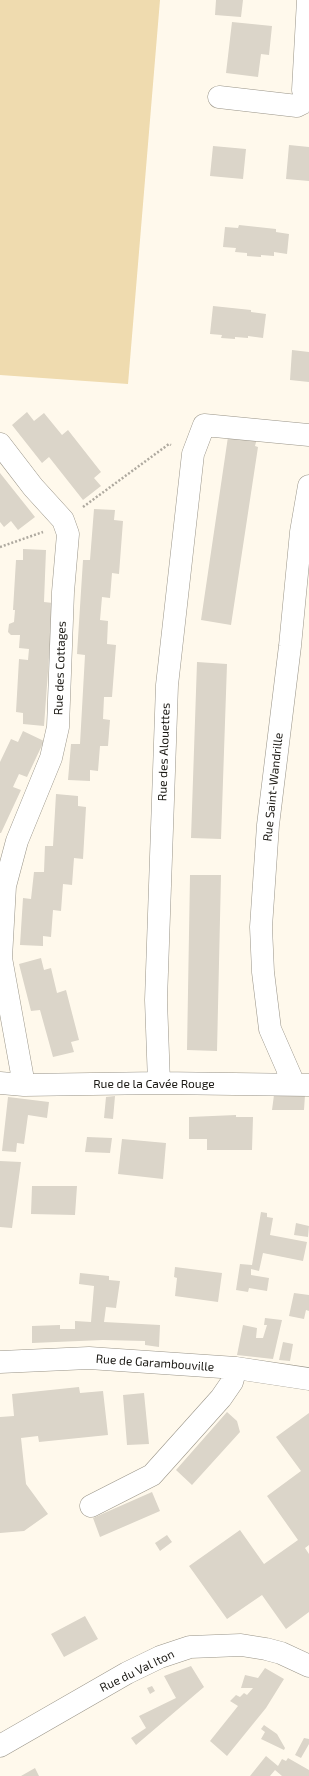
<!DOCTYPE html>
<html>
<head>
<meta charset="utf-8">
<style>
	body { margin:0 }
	canvas { display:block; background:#fff9ec }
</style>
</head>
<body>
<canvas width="309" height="1776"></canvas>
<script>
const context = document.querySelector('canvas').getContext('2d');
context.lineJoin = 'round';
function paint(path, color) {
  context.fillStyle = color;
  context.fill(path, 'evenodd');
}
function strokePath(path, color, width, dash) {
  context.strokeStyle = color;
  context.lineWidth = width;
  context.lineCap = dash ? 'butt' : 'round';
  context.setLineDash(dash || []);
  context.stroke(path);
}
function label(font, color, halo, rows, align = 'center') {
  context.font = font + ' "Exo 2",sans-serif';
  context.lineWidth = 3;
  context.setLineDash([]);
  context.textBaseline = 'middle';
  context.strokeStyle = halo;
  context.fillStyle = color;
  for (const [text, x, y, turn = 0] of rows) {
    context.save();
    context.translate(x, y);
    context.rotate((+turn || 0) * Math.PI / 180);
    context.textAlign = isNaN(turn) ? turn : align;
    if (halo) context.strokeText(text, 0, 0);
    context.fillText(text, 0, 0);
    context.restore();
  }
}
const green = new Path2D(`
	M 0,0 L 160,0 L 128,384 L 0,375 Z`);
const building = new Path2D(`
	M 216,0 L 243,0 L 241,17 L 215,15 Z
	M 232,22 L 272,26 L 269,55 L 261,54 L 258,77 L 226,73 Z
	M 289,145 L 309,147 L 309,181 L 286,179 Z
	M 213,146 L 246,149 L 243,179 L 210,176 Z
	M 239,225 L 276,229 L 276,232 L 289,234 L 287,254 L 274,252 L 274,256 L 261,255 L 261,257 L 247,256 L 247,253 L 235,252 L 236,248 L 223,247 L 225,227 L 238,228 Z
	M 213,306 L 251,310 L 251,312 L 266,314 L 263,338 L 248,336 L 248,338 L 235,337 L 235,339 L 221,338 L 222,335 L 210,334 Z
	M 292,350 L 309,352 L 309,382 L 290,380 Z
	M 27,412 L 34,421 L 44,413 L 62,435 L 68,430 L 101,472 L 94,478 L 101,486 L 83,500 L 49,457 L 42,463 L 12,425 Z
	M 229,430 L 258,434 L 255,446 L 258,447 L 231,625 L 201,620 Z
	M 0,473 L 35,517 L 18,530 L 11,521 L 4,527 L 0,522 Z
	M 94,509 L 115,510 L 114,520 L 123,521 L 119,574 L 112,573 L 110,598 L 102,597 L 100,620 L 108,621 L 107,644 L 116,645 L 112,697 L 104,697 L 103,719 L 110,720 L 108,746 L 100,746 L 98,771 L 90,770 L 90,781 L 68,780 L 71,744 L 80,744 L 85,655 L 77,654 L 83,560 L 90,560 Z
	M 23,549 L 46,550 L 44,602 L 53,603 L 44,726 L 23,724 L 23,713 L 16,712 L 19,659 L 28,660 L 29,649 L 19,648 L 20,635 L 11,635 L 8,632 L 9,624 L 14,622 L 15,610 L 13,610 L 16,560 L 23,560 Z
	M 197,662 L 227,664 L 221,839 L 191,838 Z
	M 23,731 L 44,741 L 27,777 L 19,774 L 13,787 L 21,790 L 1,833 L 0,833 L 0,762 L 11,739 L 18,742 Z
	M 56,794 L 78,796 L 78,806 L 86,807 L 83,859 L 74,858 L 72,885 L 63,884 L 61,911 L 53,910 L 51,937 L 43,936 L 43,946 L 20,945 L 23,898 L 31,899 L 34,872 L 44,872 L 45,846 L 53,846 Z
	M 190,875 L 221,875 L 217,1051 L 187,1050 Z
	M 41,958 L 44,970 L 51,968 L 57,993 L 66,990 L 79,1040 L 71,1042 L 74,1052 L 53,1057 L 40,1010 L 31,1011 L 19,964 Z
	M 274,1095 L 305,1095 L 304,1110 L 272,1110 Z
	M 115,1096 L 113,1119 L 104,1118 L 106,1097 Z
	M 8,1097 L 49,1102 L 47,1118 L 28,1115 L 24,1144 L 17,1143 L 16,1152 L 2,1151 Z
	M 236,1115 L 236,1117 L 253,1117 L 252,1150 L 207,1150 L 207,1139 L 189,1139 L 189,1117 Z
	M 87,1137 L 112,1138 L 110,1153 L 85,1152 Z
	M 122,1139 L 166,1143 L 163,1179 L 118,1174 Z
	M 0,1161 L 21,1162 L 12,1228 L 0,1227 Z
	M 32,1186 L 77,1186 L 75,1215 L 31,1214 Z
	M 261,1212 L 267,1213 L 267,1217 L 273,1218 L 270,1235 L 307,1242 L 303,1261 L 263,1253 L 259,1271 L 251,1269 L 251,1275 L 269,1278 L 267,1291 L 249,1288 L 248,1292 L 236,1290 L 240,1264 L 252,1265 Z
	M 296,1223 L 309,1226 L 308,1237 L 294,1235 Z
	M 175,1267 L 222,1273 L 218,1302 L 175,1296 L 177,1278 L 174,1277 Z
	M 80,1273 L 109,1276 L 109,1280 L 120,1281 L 116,1308 L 106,1307 L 104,1322 L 160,1325 L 159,1347 L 145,1345 L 145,1341 L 103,1340 L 32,1343 L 32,1326 L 60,1325 L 60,1329 L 75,1329 L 75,1321 L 91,1322 L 94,1286 L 79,1284 Z
	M 294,1293 L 309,1295 L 309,1311 L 306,1310 L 304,1319 L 289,1316 Z
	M 265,1318 L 282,1320 L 273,1359 L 237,1355 L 243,1325 L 257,1328 L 256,1338 L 263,1338 L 267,1325 L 264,1325 Z
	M 283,1342 L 293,1344 L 290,1361 L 279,1360 Z
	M 79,1387 L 80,1393 L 103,1391 L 108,1435 L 39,1442 L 38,1436 L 21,1438 L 26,1484 L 48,1514 L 24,1531 L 0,1533 L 0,1417 L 14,1416 L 12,1394 Z
	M 144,1393 L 149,1444 L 127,1445 L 123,1395 Z
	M 227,1412 L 237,1421 L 240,1432 L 192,1485 L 176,1470 Z
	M 309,1413 L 309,1545 L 305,1548 L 309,1554 L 309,1612 L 286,1629 L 262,1595 L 227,1619 L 189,1566 L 240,1530 L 264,1564 L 298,1540 L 267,1496 L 301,1471 L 276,1437 Z
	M 152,1492 L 160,1511 L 100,1537 L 93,1518 Z
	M 167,1535 L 172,1542 L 160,1551 L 155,1543 Z
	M 85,1616 L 98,1639 L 64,1657 L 51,1634 Z
	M 191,1666 L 204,1687 L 136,1745 L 131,1738 L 146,1728 L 139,1716 L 176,1698 L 164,1676 Z
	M 265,1668 L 284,1679 L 266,1708 L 227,1756 L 210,1741 L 238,1706 L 230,1701 L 236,1695 L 240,1697 L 244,1693 L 247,1695 L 253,1688 L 241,1688 L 245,1675 L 258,1678 Z
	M 152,1686 L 155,1691 L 150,1694 L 147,1688 Z
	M 264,1725 L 277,1734 L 285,1748 L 284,1750 L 261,1739 L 265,1732 L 261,1729 Z
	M 304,1738 L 309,1739 L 309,1744 L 301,1758 L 295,1755 Z
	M 266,1756 L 278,1766 L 282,1759 L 286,1761 L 288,1758 L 309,1770 L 309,1776 L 282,1776 L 275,1770 L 270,1776 L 250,1776 Z
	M 35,1768 L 39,1776 L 21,1776 Z`);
const path = new Path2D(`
	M 83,507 L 169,444 L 171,445
	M 0,547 L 43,532`);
const minor = new Path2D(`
	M 219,97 L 297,106 L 307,101
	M 307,101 L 303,90 L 308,0
	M 0,444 L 33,487 L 63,520 L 68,534 L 63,592 L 58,727 L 51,758 L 17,841 L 5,886 L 1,958 L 24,1085
	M 0,1083 L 24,1085 L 159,1083 L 309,1085
	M 159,1083 L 156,1000 L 167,685 L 193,454 L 204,425 L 309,435
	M 294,1084 L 270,1029 L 263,972 L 261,927 L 268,825 L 290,646 L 301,532 L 309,486
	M 0,1362 L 89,1358 L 236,1368 L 309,1379
	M 91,1506 L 152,1475 L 221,1398 L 232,1382 L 236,1368
	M 0,1746 L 127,1673 L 160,1657 L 190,1647 L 241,1645 L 266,1649 L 281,1653 L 309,1666`);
const streetNames = [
	["Rue des Cottages",60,668,-88],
	["Rue des Alouettes",164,752,-88],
	["Rue Saint-Wandrille",273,787,-84],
	["Rue de la Cavée Rouge",154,1084],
	["Rue de Garambouville",155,1363,4],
	["Rue du Val Iton",137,1671,-26]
];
paint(green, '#efdbaf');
paint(building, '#dbd5c9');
strokePath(minor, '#999488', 23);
strokePath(path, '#aea99f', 2.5, [2, 2]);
strokePath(minor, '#fff', 22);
label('12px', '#1a1813', '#fff', streetNames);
</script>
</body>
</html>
